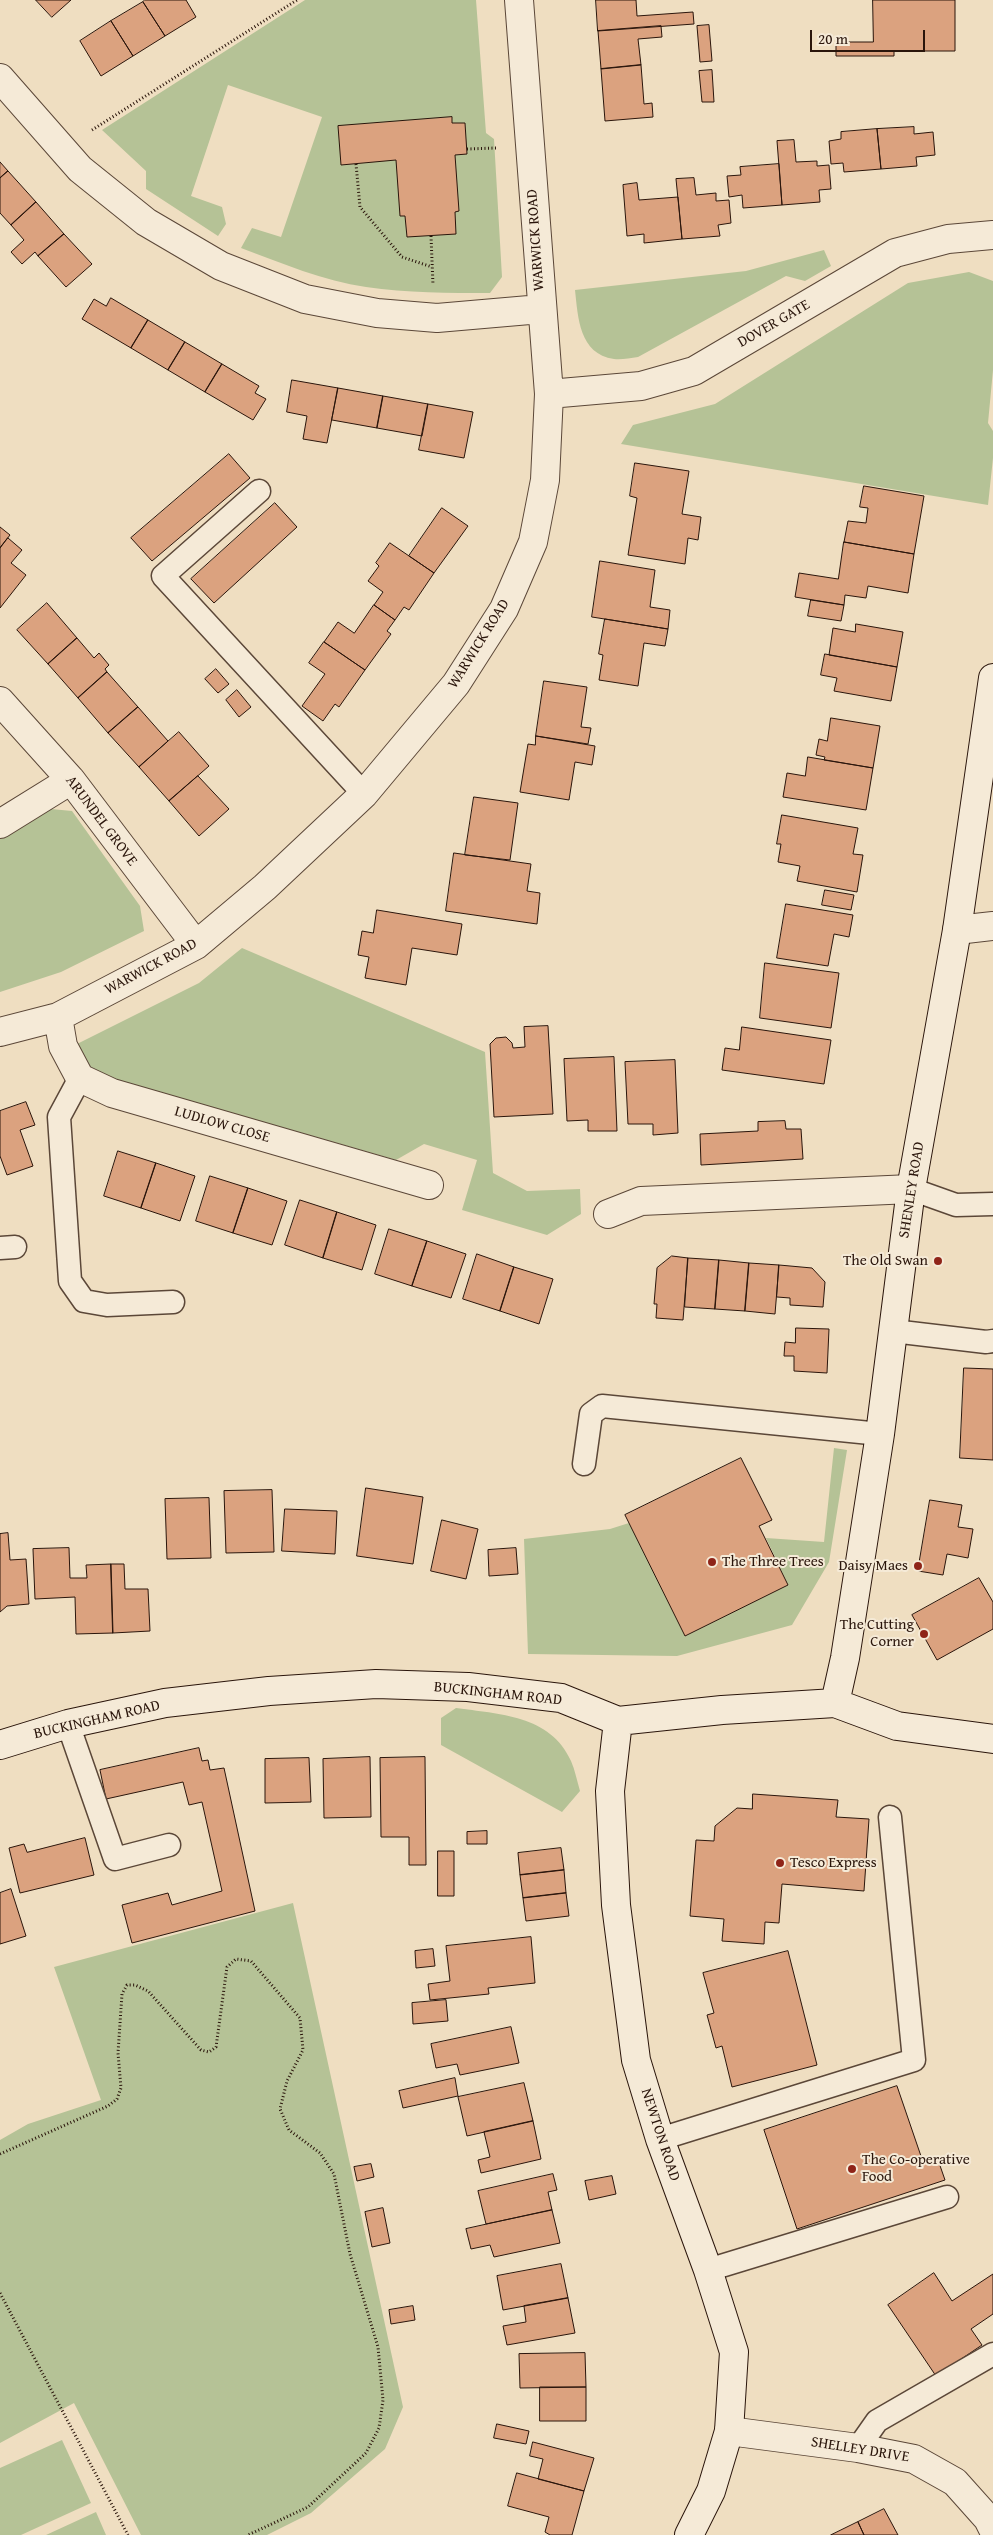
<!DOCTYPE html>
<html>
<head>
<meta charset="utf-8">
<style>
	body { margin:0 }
	#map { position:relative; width:993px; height:2535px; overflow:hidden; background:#efdec1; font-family:"Gentium Book Plus",serif }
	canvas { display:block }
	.scale { position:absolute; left:810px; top:30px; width:115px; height:22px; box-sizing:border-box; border:2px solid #2a150b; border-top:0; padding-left:6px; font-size:15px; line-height:18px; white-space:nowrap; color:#2a150b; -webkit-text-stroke:4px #f5ead7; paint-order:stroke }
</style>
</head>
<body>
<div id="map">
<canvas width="993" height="2535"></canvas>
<div class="scale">20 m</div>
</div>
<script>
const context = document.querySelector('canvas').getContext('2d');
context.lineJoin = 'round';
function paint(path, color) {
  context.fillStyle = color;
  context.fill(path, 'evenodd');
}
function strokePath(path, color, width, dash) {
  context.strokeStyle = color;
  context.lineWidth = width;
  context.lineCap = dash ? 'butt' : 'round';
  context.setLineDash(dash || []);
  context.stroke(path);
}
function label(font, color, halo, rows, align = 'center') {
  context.font = font + ' "Gentium Book Plus",serif';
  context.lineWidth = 4;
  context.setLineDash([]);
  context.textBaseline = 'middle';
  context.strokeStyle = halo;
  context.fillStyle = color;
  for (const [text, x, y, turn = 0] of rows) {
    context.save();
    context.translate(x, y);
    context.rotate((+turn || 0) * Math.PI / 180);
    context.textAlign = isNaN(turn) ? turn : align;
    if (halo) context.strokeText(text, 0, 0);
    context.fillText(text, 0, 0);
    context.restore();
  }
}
const green = new Path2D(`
	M 305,0 L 476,0 L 486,133 L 494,139 L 502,277 L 490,293 C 449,293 407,293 366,287 C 324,281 281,263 241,248 L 252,228 L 281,237 L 322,117 L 228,85 L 191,196 L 222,207 L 226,224 L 218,236 L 146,189 L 146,171 L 102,130 Z
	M 824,250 L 831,266 L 805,281 L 786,276 L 638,357 C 630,358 621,360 614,359 C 579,354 578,317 575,290 L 746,271 Z
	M 969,272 L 993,281 L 993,370 L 988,423 L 993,431 L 993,458 L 988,505 L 621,444 L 633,425 L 715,404 L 908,283 Z
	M 51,809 L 72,811 L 140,906 L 144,931 L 61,972 L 0,992 L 0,839 Z
	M 242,948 L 485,1052 L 493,1173 L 527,1191 L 580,1189 L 581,1214 L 547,1235 L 462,1210 L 477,1160 L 424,1144 L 396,1160 L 93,1073 L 77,1044 L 199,983 Z
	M 834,1448 L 847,1450 L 829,1562 L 792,1625 L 677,1656 L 528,1654 L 524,1539 L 610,1529 L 629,1523 L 685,1636 L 788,1585 L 766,1538 L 824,1542 Z
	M 456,1708 C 498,1714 551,1715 571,1761 C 575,1770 577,1781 580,1791 L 562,1812 L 441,1745 L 441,1718 Z
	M 293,1903 L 403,2407 L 385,2449 L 311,2513 L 267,2535 L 141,2535 L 74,2403 L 0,2443 L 0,2140 L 28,2124 L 101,2100 L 54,1967 Z
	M 62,2440 L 91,2503 L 21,2535 L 0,2535 L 0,2468 Z
	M 96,2512 L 106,2535 L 46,2535 Z`);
const building = new Path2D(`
	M 36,0 L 71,0 L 52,17 Z
	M 145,0 L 186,0 L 196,17 L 165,36 L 143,2 Z
	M 596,0 L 636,0 L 637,16 L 693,12 L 694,24 L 598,31 Z
	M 873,0 L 955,0 L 955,51 L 894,51 L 894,56 L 836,56 L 836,42 L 873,42 Z
	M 143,2 L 165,36 L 133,56 L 111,21 Z
	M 111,21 L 133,56 L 101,76 L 80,41 Z
	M 709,25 L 712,61 L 700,62 L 697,26 Z
	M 661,26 L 662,37 L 638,39 L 641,65 L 601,69 L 598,31 Z
	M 641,65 L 644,104 L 652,103 L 653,117 L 605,121 L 601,69 Z
	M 712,70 L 714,102 L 702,102 L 699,71 Z
	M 452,117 L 452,123 L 465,123 L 467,154 L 455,155 L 459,211 L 455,212 L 456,234 L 407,237 L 405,216 L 400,216 L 396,160 L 341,165 L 338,126 Z
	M 914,127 L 914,134 L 933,132 L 935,155 L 916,157 L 917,166 L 881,169 L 877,129 Z
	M 877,129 L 881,169 L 844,172 L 843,163 L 831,164 L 829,141 L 841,139 L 841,132 Z
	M 794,140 L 796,162 L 817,161 L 817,166 L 829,165 L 831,189 L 819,190 L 820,202 L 782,205 L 777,141 Z
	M 0,162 L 8,171 L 0,178 Z
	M 779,164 L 782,205 L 743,208 L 742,195 L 729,197 L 727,176 L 741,175 L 740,167 Z
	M 8,171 L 36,202 L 11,225 L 0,213 L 0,178 Z
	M 694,178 L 696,195 L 716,193 L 716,201 L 729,200 L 731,223 L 718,225 L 720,236 L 682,239 L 676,179 Z
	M 637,183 L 639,200 L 678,197 L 682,239 L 644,243 L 644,234 L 627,236 L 623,185 Z
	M 36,202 L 64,234 L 38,256 L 35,252 L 22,264 L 11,252 L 24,240 L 11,225 Z
	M 64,234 L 92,264 L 66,287 L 38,256 Z
	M 111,298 L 148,320 L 131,348 L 82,319 L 94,299 L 106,306 Z
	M 148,320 L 185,342 L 168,370 L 131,348 Z
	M 185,342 L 222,364 L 205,392 L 168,370 Z
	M 222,364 L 259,386 L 255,393 L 266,399 L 253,420 L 205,392 Z
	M 292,380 L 338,388 L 327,443 L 303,439 L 307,416 L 287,412 Z
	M 338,388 L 383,396 L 377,428 L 332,420 Z
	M 383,396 L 428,404 L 422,436 L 377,428 Z
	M 428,404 L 473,412 L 464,458 L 419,450 Z
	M 229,454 L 250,478 L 152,561 L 131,538 Z
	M 635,463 L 689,471 L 682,514 L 701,517 L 698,540 L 688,538 L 685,564 L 628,555 L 637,498 L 630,496 Z
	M 864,486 L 924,496 L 914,554 L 844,542 L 848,521 L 866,523 L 868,508 L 860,507 Z
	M 275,503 L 297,527 L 214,603 L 191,579 Z
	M 442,508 L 468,526 L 434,573 L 409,556 Z
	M 0,527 L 10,535 L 0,548 Z
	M 8,538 L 22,550 L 11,563 L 26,575 L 0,608 L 0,548 Z
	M 844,542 L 914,554 L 908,593 L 868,586 L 866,598 L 845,595 L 844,605 L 795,597 L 799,573 L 838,579 Z
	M 390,543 L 434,573 L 409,610 L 404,607 L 395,620 L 374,605 L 383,592 L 368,581 L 379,566 L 376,563 Z
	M 600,561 L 655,570 L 650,607 L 670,610 L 668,629 L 592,617 Z
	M 811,600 L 844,605 L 841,621 L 808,616 Z
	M 47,603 L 77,638 L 48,664 L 17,630 Z
	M 374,605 L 395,620 L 387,631 L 391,634 L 365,670 L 324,642 L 338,622 L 354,633 Z
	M 605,619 L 668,629 L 665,646 L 644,643 L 638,686 L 599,680 L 603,655 L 599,654 Z
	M 856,624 L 903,632 L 897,667 L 829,655 L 833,628 L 855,632 Z
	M 77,638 L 94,658 L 99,653 L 109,665 L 105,669 L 107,672 L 78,698 L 48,664 Z
	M 324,642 L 365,670 L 339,707 L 335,704 L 323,721 L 302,706 L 325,674 L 309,663 Z
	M 825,654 L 897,667 L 891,701 L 834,691 L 837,678 L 821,675 Z
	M 216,669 L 229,684 L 218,693 L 205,679 Z
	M 107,672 L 138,707 L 108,733 L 78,698 Z
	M 544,681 L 587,687 L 581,727 L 591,728 L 588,744 L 536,736 Z
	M 237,690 L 251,707 L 239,717 L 226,700 Z
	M 138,707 L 168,741 L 139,767 L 108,733 Z
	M 831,718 L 880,726 L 873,768 L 824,760 L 825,757 L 816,755 L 819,739 L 827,741 Z
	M 179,732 L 209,766 L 169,801 L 139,767 Z
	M 536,736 L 595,746 L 592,765 L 575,762 L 569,800 L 520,792 L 528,744 L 535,745 Z
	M 808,757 L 873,768 L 866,810 L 783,797 L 787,773 L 805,776 Z
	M 198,776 L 229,809 L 199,836 L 169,801 Z
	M 474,797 L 518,803 L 510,860 L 465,855 Z
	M 782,815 L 858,828 L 853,854 L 863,855 L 857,892 L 797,881 L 800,866 L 778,862 L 781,844 L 777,844 Z
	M 454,853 L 531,864 L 527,891 L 540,893 L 537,924 L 446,911 Z
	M 825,890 L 854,895 L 851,910 L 822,905 Z
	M 786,904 L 853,915 L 849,937 L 834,934 L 828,966 L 777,958 Z
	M 377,910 L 462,924 L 457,955 L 412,948 L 406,985 L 365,978 L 369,957 L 358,955 L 362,931 L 373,933 Z
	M 765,963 L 839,973 L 831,1028 L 760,1018 Z
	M 548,1026 L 553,1114 L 494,1117 L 490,1044 L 496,1038 L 506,1037 L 512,1043 L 513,1048 L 525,1047 L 524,1027 Z
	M 742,1027 L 831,1040 L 824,1084 L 722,1070 L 725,1048 L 739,1050 Z
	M 614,1057 L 617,1131 L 588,1131 L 588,1120 L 567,1121 L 564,1059 Z
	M 675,1060 L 678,1133 L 653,1135 L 653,1124 L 628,1124 L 625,1062 Z
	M 26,1102 L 35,1125 L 20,1130 L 33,1166 L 7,1175 L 0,1156 L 0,1111 Z
	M 785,1121 L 786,1129 L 801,1129 L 803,1159 L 701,1165 L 700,1134 L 758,1131 L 758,1122 Z
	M 118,1151 L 156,1163 L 141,1208 L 104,1196 Z
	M 156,1163 L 195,1176 L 180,1221 L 141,1208 Z
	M 210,1176 L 248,1188 L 233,1233 L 196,1221 Z
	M 248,1188 L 287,1201 L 272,1245 L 233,1233 Z
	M 300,1200 L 337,1212 L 323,1258 L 285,1245 Z
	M 337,1212 L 376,1225 L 362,1270 L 323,1258 Z
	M 389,1229 L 427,1241 L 412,1286 L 375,1274 Z
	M 427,1241 L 466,1254 L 451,1298 L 412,1286 Z
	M 477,1254 L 514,1267 L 500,1311 L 463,1299 Z
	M 672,1256 L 688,1258 L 683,1320 L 656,1318 L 657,1304 L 654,1304 L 657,1268 Z
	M 688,1258 L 719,1260 L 715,1309 L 685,1307 Z
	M 719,1260 L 749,1263 L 745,1311 L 715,1309 Z
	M 749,1263 L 779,1265 L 775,1314 L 745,1311 Z
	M 779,1265 L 812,1268 L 825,1282 L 823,1307 L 790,1305 L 790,1298 L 777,1297 Z
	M 514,1267 L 553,1279 L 539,1324 L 500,1311 Z
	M 796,1328 L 829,1329 L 827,1373 L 794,1371 L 794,1356 L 784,1356 L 785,1342 L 795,1343 Z
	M 964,1368 L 993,1369 L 993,1460 L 960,1458 Z
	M 741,1458 L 772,1520 L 759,1526 L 788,1585 L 685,1636 L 625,1515 Z
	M 366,1488 L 423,1497 L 413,1564 L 357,1556 Z
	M 272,1490 L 274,1552 L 226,1553 L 224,1491 Z
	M 209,1498 L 211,1558 L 167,1559 L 165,1499 Z
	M 930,1500 L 962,1505 L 958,1527 L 973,1529 L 968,1558 L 947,1554 L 943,1575 L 918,1571 Z
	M 285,1509 L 337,1511 L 335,1554 L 282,1551 Z
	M 442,1520 L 478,1529 L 466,1579 L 431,1571 Z
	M 8,1533 L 10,1560 L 26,1559 L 29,1604 L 7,1606 L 0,1612 L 0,1534 Z
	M 69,1548 L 70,1578 L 87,1578 L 86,1565 L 111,1564 L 113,1633 L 76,1634 L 75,1597 L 35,1599 L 33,1549 Z
	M 516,1548 L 518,1574 L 489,1576 L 488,1550 Z
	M 111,1564 L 124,1564 L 125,1589 L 148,1589 L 150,1631 L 113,1633 Z
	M 979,1578 L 993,1602 L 993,1629 L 937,1660 L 912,1615 Z
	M 199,1748 L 202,1761 L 208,1760 L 210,1770 L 224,1768 L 255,1911 L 132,1943 L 122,1905 L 168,1893 L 172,1905 L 222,1891 L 202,1802 L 189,1805 L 183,1782 L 106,1799 L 100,1770 Z
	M 370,1757 L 371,1817 L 324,1818 L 323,1759 Z
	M 425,1757 L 426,1865 L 409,1865 L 409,1837 L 381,1837 L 380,1758 Z
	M 309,1758 L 311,1802 L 265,1803 L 265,1759 Z
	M 753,1794 L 838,1800 L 836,1817 L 869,1819 L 864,1891 L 782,1884 L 779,1923 L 765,1922 L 764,1944 L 722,1941 L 724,1919 L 690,1916 L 696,1840 L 714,1841 L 715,1826 L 737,1808 L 752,1809 Z
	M 487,1831 L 487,1844 L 467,1844 L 467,1832 Z
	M 85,1838 L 94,1875 L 20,1893 L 9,1848 L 24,1844 L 27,1852 Z
	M 561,1848 L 564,1870 L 520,1875 L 518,1853 Z
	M 438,1851 L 454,1851 L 454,1896 L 438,1896 Z
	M 564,1870 L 566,1893 L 523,1898 L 520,1875 Z
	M 11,1889 L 26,1936 L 0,1944 L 0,1893 Z
	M 566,1893 L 569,1916 L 526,1921 L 523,1898 Z
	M 531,1937 L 535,1983 L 488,1988 L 489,1994 L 430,2000 L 428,1984 L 450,1981 L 446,1946 Z
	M 433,1949 L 435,1966 L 416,1968 L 415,1951 Z
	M 788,1951 L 817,2065 L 732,2087 L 722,2046 L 716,2048 L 707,2015 L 714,2013 L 703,1973 Z
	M 446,2000 L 448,2021 L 413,2024 L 412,2003 Z
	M 511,2027 L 519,2063 L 460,2075 L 457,2064 L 436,2068 L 431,2044 Z
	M 455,2078 L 458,2096 L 403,2108 L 399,2091 Z
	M 524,2083 L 533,2121 L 467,2136 L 458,2097 Z
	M 897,2086 L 923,2162 L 937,2157 L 945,2180 L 797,2229 L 764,2130 Z
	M 533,2121 L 541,2159 L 481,2173 L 478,2160 L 490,2157 L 484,2132 Z
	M 371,2164 L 374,2177 L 357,2181 L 354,2167 Z
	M 553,2174 L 557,2190 L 548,2192 L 552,2210 L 486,2224 L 478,2191 Z
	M 612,2176 L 616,2194 L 589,2200 L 585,2181 Z
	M 383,2208 L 390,2243 L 372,2247 L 365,2212 Z
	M 552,2210 L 560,2243 L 494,2257 L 490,2245 L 471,2249 L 466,2229 Z
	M 561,2264 L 568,2298 L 503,2310 L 497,2276 Z
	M 934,2273 L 952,2301 L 993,2274 L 993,2314 L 971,2329 L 982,2345 L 936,2376 L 888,2305 Z
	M 568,2298 L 575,2333 L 507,2345 L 503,2326 L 526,2322 L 524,2306 Z
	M 413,2306 L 415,2320 L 391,2324 L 389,2310 Z
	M 585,2353 L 586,2387 L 520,2388 L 519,2354 Z
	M 540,2387 L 586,2387 L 586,2421 L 540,2421 Z
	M 497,2424 L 529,2431 L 526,2444 L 494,2438 Z
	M 533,2442 L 594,2458 L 584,2491 L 538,2479 L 543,2459 L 530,2456 Z
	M 517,2473 L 584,2491 L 572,2535 L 550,2535 L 545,2532 L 549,2517 L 508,2506 Z
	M 884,2509 L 898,2535 L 864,2535 L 858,2522 Z
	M 858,2522 L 864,2535 L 831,2535 Z`);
const path = new Path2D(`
	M 92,130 L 297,0
	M 467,149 L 496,148
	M 356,164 L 360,207 L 402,257 L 432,267
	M 431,236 L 433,285
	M 0,2154 L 108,2106 L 117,2099 L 121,2088 L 118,2053 L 122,1994 L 127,1985 L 135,1985 L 148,1991 L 201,2050 L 209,2052 L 216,2047 L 227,1967 L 236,1959 L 251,1961 L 300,2018 L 303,2050 L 287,2081 L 280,2109 L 289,2130 L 320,2153 L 334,2174 L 350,2254 L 378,2347 L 383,2400 L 379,2428 L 366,2453 L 308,2507 L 248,2535
	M 0,2293 L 128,2535`);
const lane = new Path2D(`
	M 259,491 L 163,576 L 364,794
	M 80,1078 L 59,1117 L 70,1281 L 84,1301 L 107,1305 L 173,1302
	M 911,1189 L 956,1205 L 993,1204
	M 0,1248 L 15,1247
	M 893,1331 L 986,1342 L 993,1341
	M 584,1464 L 591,1414 L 602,1406 L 880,1434
	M 68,1724 L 115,1859 L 169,1845
	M 660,2139 L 914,2060 L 890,1817
	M 708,2270 L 947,2197
	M 858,2448 L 877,2421 L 993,2354`);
const street = new Path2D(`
	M 0,78 L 80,169 L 146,222 L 221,266 L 305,299 L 377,313 L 437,318 L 541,309
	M 549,394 L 641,386 L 694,371 L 895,253 L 948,239 L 993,235
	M 0,701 L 71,780 L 196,945
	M 0,824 L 71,780
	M 957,930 L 993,926
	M 58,1017 L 63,1046 L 80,1078 L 112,1093 L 429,1185
	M 0,1032 L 58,1017 L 196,945 L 265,887 L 364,794 L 456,684 L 504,609 L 533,542 L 545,480 L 549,394 L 519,0
	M 608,1214 L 641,1201 L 911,1189
	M 729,2431 L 858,2448 L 914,2459 L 955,2482 L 988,2519 L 993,2529`);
const secondary = new Path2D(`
	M 835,1703 L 845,1658 L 880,1434 L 911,1189 L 957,930 L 993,678
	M 618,1721 L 610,1791 L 616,1905 L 636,2060 L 660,2139 L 708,2270 L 734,2352 L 729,2431 L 711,2491 L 689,2535
	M 0,1745 L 68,1724 L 165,1703 L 269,1691 L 376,1684 L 468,1687 L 561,1698 L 618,1721 L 722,1710 L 835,1703 L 897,1726 L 993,1739`);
const markers = [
	[938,1261,5,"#8f2418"],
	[712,1562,5,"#8f2418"],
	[918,1566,5,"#8f2418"],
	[924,1634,5,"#8f2418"],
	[780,1863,5,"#8f2418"],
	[852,2169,5,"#8f2418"]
];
const streetNames = [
	["WARWICK ROAD",536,240,-94],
	["DOVER GATE",774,324,-30],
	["WARWICK ROAD",479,644,-58],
	["ARUNDEL GROVE",101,821,53],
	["WARWICK ROAD",151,967,-28],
	["LUDLOW CLOSE",222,1125,16],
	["SHENLEY ROAD",912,1190,-81],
	["BUCKINGHAM ROAD",498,1694,6],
	["BUCKINGHAM ROAD",97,1720,-13],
	["NEWTON ROAD",660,2135,72],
	["SHELLEY DRIVE",860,2450,9]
];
const poiNames = [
	["The Old Swan",928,1261],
	["The Three Trees",722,1562,"left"],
	["Daisy Maes",908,1566],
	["The Cutting",914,1625],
	["Corner",914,1642],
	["Tesco Express",790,1863,"left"],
	["The Co-operative",862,2160,"left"],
	["Food",862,2177,"left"]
];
paint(green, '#b5c296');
paint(building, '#dba27f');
strokePath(building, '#2a150b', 1);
strokePath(lane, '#5b4738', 25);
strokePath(street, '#5b4738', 30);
strokePath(secondary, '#2a150b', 30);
strokePath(path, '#2a150b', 3, [1, 2.5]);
strokePath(lane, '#f5ead7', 22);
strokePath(street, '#f5ead7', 28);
strokePath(secondary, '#f5ead7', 28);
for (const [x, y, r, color] of markers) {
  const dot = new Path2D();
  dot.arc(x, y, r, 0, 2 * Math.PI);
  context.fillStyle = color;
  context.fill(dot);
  strokePath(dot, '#f5ead7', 2);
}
label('15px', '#2a150b', '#f5ead7', streetNames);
label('15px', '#2a150b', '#f5ead7', poiNames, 'right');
</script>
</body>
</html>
